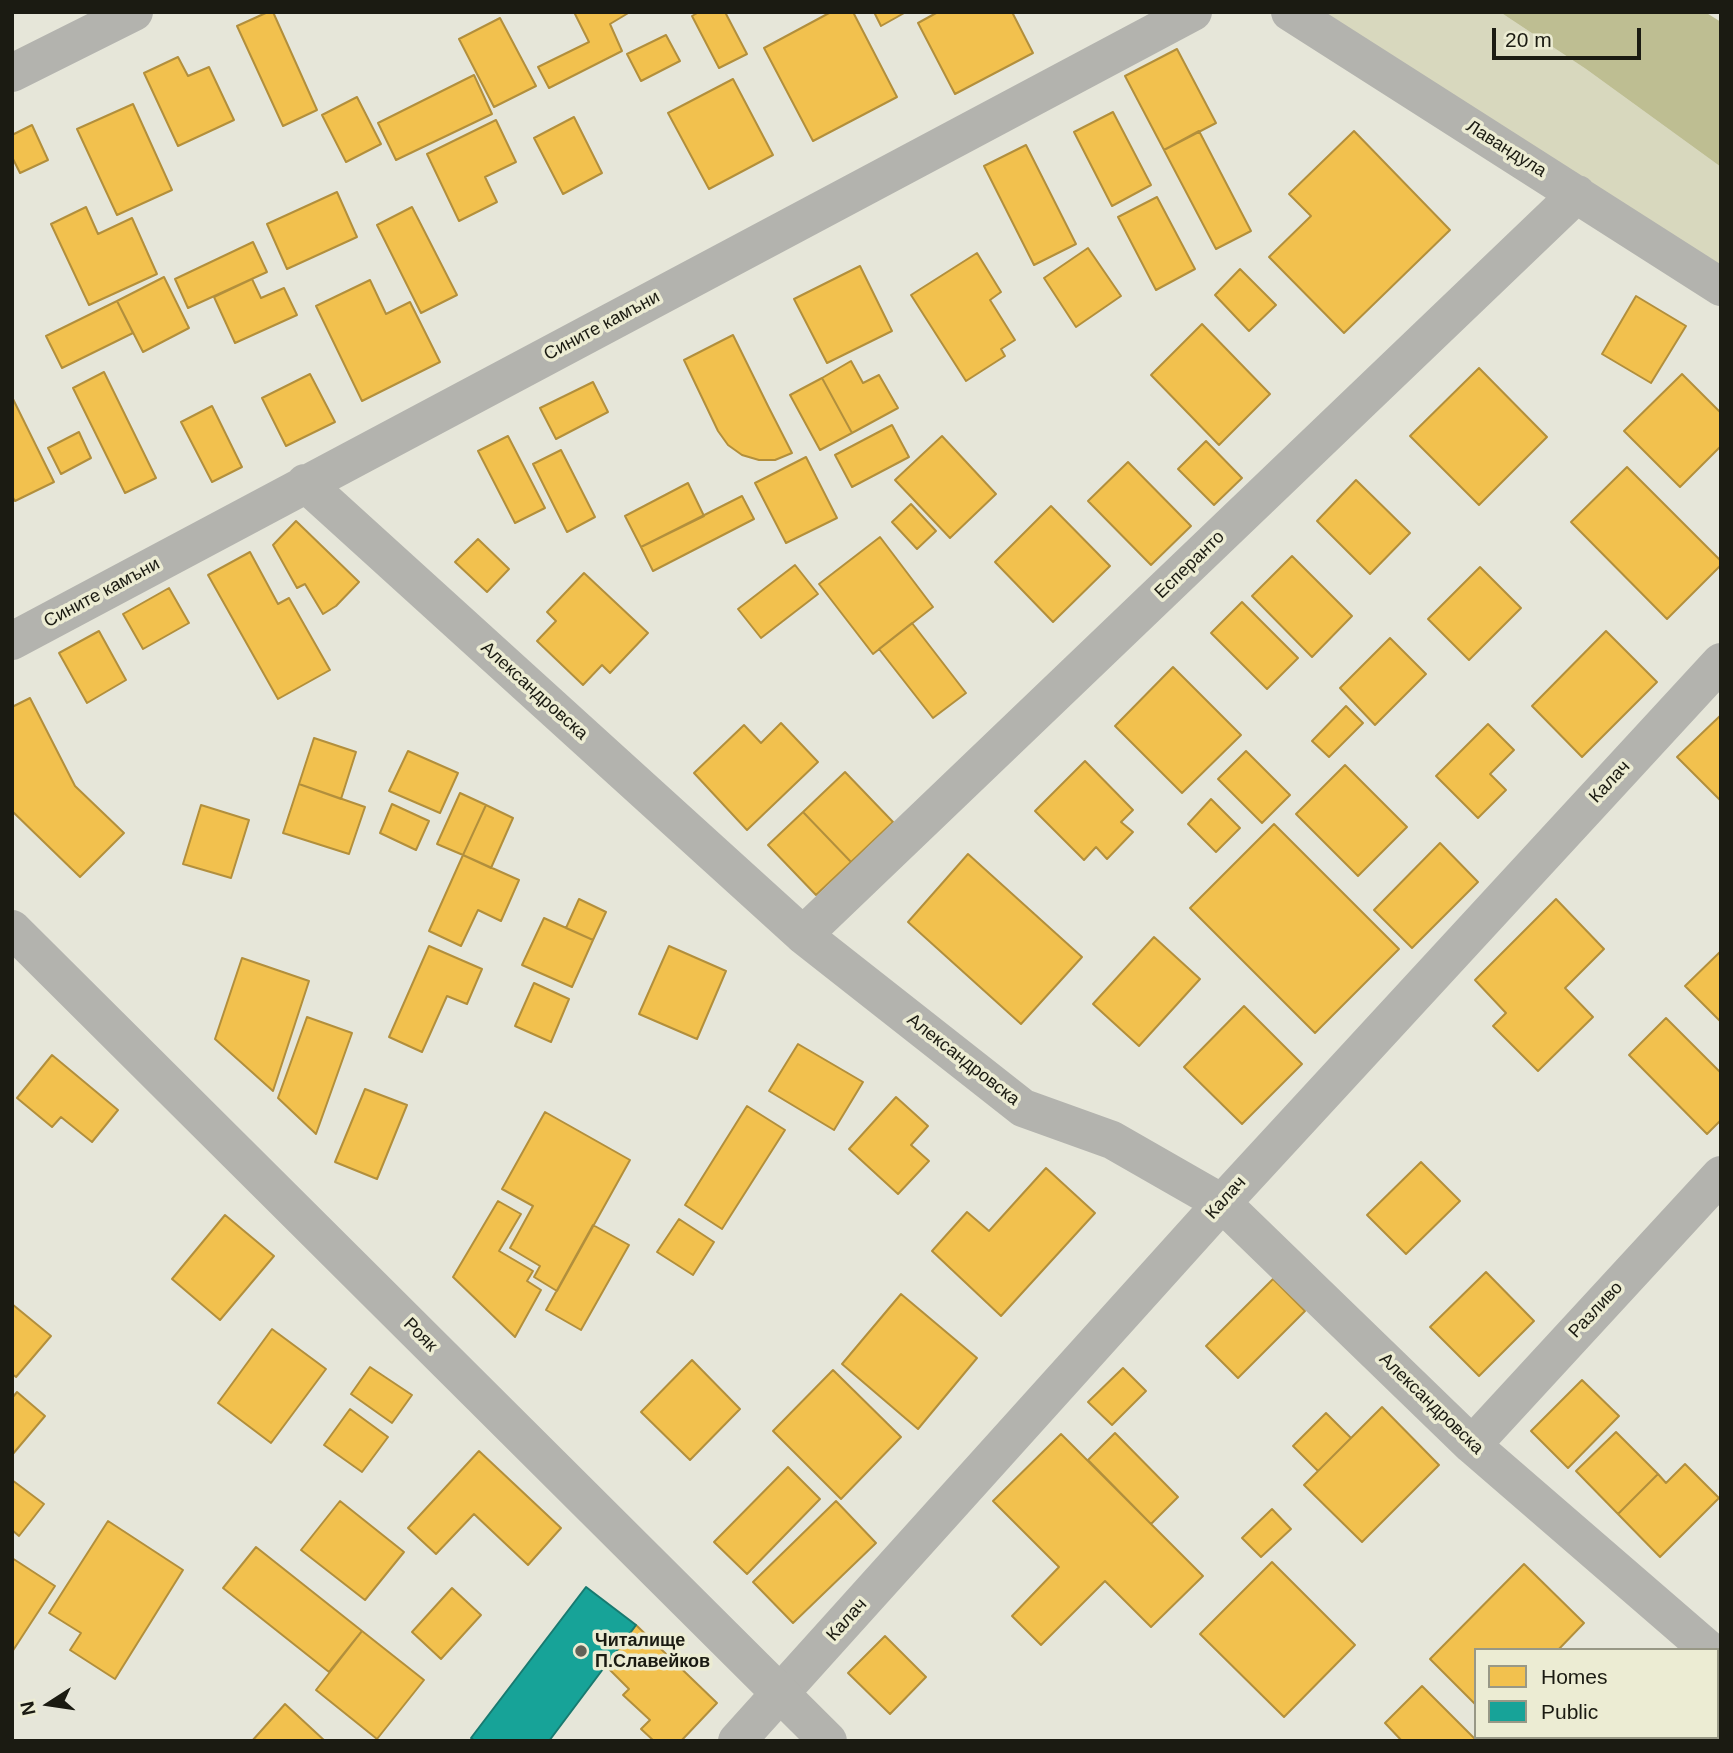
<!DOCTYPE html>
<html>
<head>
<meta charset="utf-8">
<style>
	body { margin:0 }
	#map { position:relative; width:1733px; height:1753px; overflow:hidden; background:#e6e6d9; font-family:Arial,sans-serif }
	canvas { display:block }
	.frame { position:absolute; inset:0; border:14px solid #1b1b12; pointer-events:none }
	.legend { position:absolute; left:1474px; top:1648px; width:245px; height:91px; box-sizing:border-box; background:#ececd3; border:2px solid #989886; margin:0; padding:9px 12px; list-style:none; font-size:21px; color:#1b1b12 }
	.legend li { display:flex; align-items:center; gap:14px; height:35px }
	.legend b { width:35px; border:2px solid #989886 }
	.north { position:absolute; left:14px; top:1669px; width:70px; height:70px; -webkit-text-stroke:5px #ececd3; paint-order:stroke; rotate:258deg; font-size:19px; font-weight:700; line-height:28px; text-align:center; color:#1b1b12 }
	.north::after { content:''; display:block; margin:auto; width:24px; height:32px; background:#1b1b12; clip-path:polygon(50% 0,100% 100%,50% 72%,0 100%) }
	.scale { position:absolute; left:1492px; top:28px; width:149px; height:32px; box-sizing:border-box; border:4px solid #1b1b12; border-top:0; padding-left:9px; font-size:21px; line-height:24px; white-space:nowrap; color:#1b1b12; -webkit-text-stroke:5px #ececd3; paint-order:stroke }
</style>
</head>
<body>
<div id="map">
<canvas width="1733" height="1753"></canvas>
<div class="frame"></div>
<ul class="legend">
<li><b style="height:19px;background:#f2c14e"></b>Homes</li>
<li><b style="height:19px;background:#17a398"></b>Public</li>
</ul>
<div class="north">N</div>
<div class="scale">20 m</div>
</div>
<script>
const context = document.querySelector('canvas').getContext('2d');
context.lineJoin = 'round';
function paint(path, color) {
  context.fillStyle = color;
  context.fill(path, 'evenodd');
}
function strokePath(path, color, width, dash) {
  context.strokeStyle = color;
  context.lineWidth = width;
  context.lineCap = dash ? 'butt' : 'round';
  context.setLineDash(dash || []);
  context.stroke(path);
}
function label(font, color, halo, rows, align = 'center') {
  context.font = font + ' Arial,sans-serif';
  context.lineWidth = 7;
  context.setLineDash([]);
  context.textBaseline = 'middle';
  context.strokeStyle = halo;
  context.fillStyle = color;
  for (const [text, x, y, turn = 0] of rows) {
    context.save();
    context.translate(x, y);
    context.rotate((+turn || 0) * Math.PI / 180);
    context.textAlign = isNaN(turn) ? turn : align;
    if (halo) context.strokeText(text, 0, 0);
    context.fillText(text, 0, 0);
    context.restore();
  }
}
const green = new Path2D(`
	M 1290,12 L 1500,12 L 1586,69 L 1721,167 L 1721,287 Z`);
const water = new Path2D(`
	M 1500,12 L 1705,12 L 1721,22 L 1721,167 L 1586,69 Z`);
const homes = new Path2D(`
	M 268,12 L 273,12 L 317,110 L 283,126 L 237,26 Z
	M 574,12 L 630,12 L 610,24 L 622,51 L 549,88 L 538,67 L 589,42 Z
	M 699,12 L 725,12 L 747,54 L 719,68 L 692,16 Z
	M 831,12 L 853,12 L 897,97 L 813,141 L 764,48 Z
	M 874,12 L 906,12 L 881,26 Z
	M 938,12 L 1012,12 L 1033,53 L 955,94 L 918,23 Z
	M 500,18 L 536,86 L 494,107 L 459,39 Z
	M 666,35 L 680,61 L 641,81 L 627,54 Z
	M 1177,49 L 1216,123 L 1164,150 L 1125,76 Z
	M 178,57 L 188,76 L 209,67 L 234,120 L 178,146 L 144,73 Z
	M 474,75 L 492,114 L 396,160 L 378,123 Z
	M 733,79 L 773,155 L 709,189 L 668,113 Z
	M 357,97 L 381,144 L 346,162 L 322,115 Z
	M 133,104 L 172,190 L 117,215 L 77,129 Z
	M 1113,112 L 1151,185 L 1112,206 L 1074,132 Z
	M 574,117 L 602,173 L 563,194 L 534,138 Z
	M 496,120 L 516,162 L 485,177 L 497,202 L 459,221 L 427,154 Z
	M 32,125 L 48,160 L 20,173 L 12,157 L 12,135 Z
	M 1199,131 L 1251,231 L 1216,249 L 1164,150 Z
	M 1354,131 L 1450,230 L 1344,333 L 1269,257 L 1311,216 L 1289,194 Z
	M 1026,145 L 1076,244 L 1034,265 L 984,166 Z
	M 337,192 L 357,237 L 287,269 L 267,224 Z
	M 1157,197 L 1195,269 L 1156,290 L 1118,217 Z
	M 86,207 L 98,234 L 132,218 L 157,274 L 89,305 L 51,224 Z
	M 412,207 L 457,295 L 421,313 L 377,225 Z
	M 253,242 L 267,272 L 188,308 L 175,279 Z
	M 1088,248 L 1121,296 L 1076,327 L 1044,278 Z
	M 977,253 L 1001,292 L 990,300 L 1015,340 L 1001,349 L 1005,356 L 966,381 L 911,295 Z
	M 860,266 L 892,331 L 827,363 L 794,299 Z
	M 1240,269 L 1276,305 L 1249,331 L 1215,295 Z
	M 164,277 L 189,328 L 143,352 L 117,301 Z
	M 252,279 L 261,298 L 284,288 L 297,315 L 235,343 L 214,297 Z
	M 370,280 L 386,314 L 410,302 L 440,362 L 362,401 L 316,306 Z
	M 1636,296 L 1686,326 L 1651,383 L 1602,354 Z
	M 117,301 L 133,333 L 62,368 L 46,336 Z
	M 1202,324 L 1270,394 L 1219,445 L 1151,375 Z
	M 733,335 L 768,406 L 792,453 L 775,460 L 759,460 L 742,455 L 728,445 L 718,431 L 684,360 Z
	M 851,361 L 863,383 L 879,375 L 898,408 L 852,433 L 822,378 Z
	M 1479,368 L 1547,437 L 1479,505 L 1410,436 Z
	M 104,372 L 156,478 L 125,493 L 73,388 Z
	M 310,374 L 335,422 L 286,446 L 262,398 Z
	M 1682,374 L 1721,413 L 1721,446 L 1680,487 L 1624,431 Z
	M 822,378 L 852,433 L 820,450 L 790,395 Z
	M 593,382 L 608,412 L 556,439 L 540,408 Z
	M 12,397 L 54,482 L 15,501 L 12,496 Z
	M 212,406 L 242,467 L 212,482 L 181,422 Z
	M 892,425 L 909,457 L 852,487 L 835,455 Z
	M 79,432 L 91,458 L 61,474 L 48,448 Z
	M 508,436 L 545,508 L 515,523 L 478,451 Z
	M 942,436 L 996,494 L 950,538 L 895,480 Z
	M 1206,441 L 1242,478 L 1214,505 L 1178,469 Z
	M 561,450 L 595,517 L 567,532 L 533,464 Z
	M 806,457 L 837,518 L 786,543 L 755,483 Z
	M 1128,462 L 1191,526 L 1151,565 L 1088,501 Z
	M 1627,467 L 1721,561 L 1721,565 L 1667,619 L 1571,522 Z
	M 1356,480 L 1410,533 L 1370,574 L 1317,521 Z
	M 688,483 L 704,516 L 641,547 L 625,516 Z
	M 742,496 L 754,519 L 653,571 L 641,547 Z
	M 911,504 L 936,531 L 917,549 L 892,522 Z
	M 1051,506 L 1110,566 L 1053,622 L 995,562 Z
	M 296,521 L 359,582 L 336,606 L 323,614 L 305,584 L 297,588 L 273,545 Z
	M 880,537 L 933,607 L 873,654 L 819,584 Z
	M 478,539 L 509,569 L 487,592 L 455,562 Z
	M 250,552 L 278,604 L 289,598 L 330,670 L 278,699 L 208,575 Z
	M 1292,556 L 1352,616 L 1312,657 L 1252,596 Z
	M 795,565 L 818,594 L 761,638 L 738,609 Z
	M 1480,567 L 1521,608 L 1469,660 L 1428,619 Z
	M 584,573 L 648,633 L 610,673 L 602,665 L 583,685 L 537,641 L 556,621 L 547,612 Z
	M 169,588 L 189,623 L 143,649 L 123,614 Z
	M 1242,602 L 1298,658 L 1267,689 L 1211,633 Z
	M 912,623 L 966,693 L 933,718 L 879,649 Z
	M 99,631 L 126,680 L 87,703 L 59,653 Z
	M 1606,631 L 1657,682 L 1582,757 L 1532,706 Z
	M 1390,638 L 1426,674 L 1375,725 L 1340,688 Z
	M 1173,667 L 1241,735 L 1182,793 L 1115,726 Z
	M 30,698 L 75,786 L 124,833 L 80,877 L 12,811 L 12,707 Z
	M 1346,706 L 1363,723 L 1329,757 L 1312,741 Z
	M 1721,715 L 1721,801 L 1677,757 Z
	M 781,723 L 818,762 L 747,830 L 694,773 L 744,725 L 761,743 Z
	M 1488,724 L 1514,750 L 1490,774 L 1506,790 L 1478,818 L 1436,776 Z
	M 314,738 L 356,752 L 341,799 L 299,784 Z
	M 408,751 L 458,773 L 440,813 L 389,791 Z
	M 1246,751 L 1290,795 L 1262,823 L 1218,779 Z
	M 1085,761 L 1133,810 L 1121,822 L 1133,832 L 1107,859 L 1096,847 L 1084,860 L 1035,811 Z
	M 1345,765 L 1407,827 L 1358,876 L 1296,814 Z
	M 845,772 L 893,822 L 851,862 L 803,812 Z
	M 299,784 L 365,807 L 349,854 L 283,833 Z
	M 460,793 L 486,805 L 463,855 L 437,844 Z
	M 1211,799 L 1240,828 L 1216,852 L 1188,824 Z
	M 392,804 L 429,821 L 416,850 L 380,833 Z
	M 201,805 L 249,820 L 231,878 L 183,864 Z
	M 486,805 L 513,818 L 491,868 L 463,855 Z
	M 803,812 L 851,862 L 816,895 L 768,845 Z
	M 1274,824 L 1399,949 L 1315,1033 L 1190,908 Z
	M 1440,843 L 1478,882 L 1412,948 L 1374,910 Z
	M 968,854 L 1082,957 L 1021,1024 L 908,922 Z
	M 463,855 L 519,880 L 501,921 L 478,910 L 461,946 L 429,931 Z
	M 579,899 L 606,912 L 593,940 L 566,928 Z
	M 1556,899 L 1604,949 L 1565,988 L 1593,1017 L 1538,1071 L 1493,1026 L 1506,1013 L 1475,980 Z
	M 544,918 L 593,940 L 572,987 L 522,965 Z
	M 1154,937 L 1200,979 L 1139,1046 L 1093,1004 Z
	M 429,946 L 482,969 L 467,1004 L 447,996 L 422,1052 L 389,1037 Z
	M 669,946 L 726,971 L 697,1039 L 639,1014 Z
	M 1721,951 L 1721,1022 L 1685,986 Z
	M 242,958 L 309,981 L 273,1091 L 215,1039 Z
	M 534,983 L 569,999 L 551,1042 L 515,1026 Z
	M 1244,1006 L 1302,1064 L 1242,1124 L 1184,1067 Z
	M 307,1017 L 352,1033 L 316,1134 L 278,1098 Z
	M 1666,1018 L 1721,1073 L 1721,1120 L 1707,1134 L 1629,1055 Z
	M 798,1044 L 863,1082 L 834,1130 L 769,1091 Z
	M 52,1055 L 118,1110 L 92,1142 L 61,1117 L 52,1127 L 17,1098 Z
	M 365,1089 L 407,1105 L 377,1179 L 335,1162 Z
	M 896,1097 L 928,1126 L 911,1145 L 929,1161 L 898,1194 L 849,1149 Z
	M 747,1106 L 785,1130 L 722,1229 L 685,1205 Z
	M 545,1112 L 630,1160 L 557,1291 L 534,1277 L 540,1266 L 510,1248 L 533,1206 L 502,1189 Z
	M 1421,1162 L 1460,1201 L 1406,1254 L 1367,1215 Z
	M 1046,1168 L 1095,1213 L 1001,1316 L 932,1251 L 967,1212 L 989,1231 Z
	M 498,1201 L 521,1214 L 499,1251 L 533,1271 L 527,1281 L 541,1290 L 515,1337 L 453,1277 Z
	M 225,1215 L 274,1256 L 220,1320 L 172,1279 Z
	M 679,1219 L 714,1242 L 693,1275 L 657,1252 Z
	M 593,1225 L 629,1245 L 581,1330 L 546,1310 Z
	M 1486,1272 L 1534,1321 L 1479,1376 L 1430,1327 Z
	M 1273,1279 L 1305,1311 L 1238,1378 L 1206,1346 Z
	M 901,1294 L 977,1358 L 918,1429 L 842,1364 Z
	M 12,1304 L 51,1336 L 16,1377 L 12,1374 Z
	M 272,1329 L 326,1369 L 271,1443 L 218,1403 Z
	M 692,1360 L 740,1409 L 690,1460 L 641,1412 Z
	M 370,1367 L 412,1395 L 392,1423 L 351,1394 Z
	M 1123,1368 L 1146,1391 L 1112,1425 L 1088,1402 Z
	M 833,1370 L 901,1437 L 841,1499 L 773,1431 Z
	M 1582,1380 L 1619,1416 L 1568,1468 L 1531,1431 Z
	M 17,1392 L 45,1416 L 12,1455 L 12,1398 Z
	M 1382,1407 L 1439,1465 L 1362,1542 L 1304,1485 Z
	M 350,1409 L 388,1437 L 362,1472 L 324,1445 Z
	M 1326,1413 L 1351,1438 L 1318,1471 L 1293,1446 Z
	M 1616,1432 L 1658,1474 L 1618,1514 L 1576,1471 Z
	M 1115,1433 L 1178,1497 L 1151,1524 L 1088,1460 Z
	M 1061,1434 L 1203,1576 L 1151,1627 L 1105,1581 L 1041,1645 L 1012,1616 L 1059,1567 L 993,1501 Z
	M 479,1451 L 561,1528 L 528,1565 L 474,1514 L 436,1554 L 408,1528 Z
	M 1685,1464 L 1719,1498 L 1660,1557 L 1618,1514 L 1658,1474 L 1666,1483 Z
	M 788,1467 L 820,1499 L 747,1574 L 714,1542 Z
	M 12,1480 L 44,1504 L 19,1536 L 12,1530 Z
	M 340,1501 L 404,1552 L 365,1600 L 301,1550 Z
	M 836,1501 L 876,1543 L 793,1623 L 753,1582 Z
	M 1272,1509 L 1291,1529 L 1261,1557 L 1242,1538 Z
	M 108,1521 L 183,1570 L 115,1679 L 70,1650 L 81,1633 L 49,1613 Z
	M 256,1547 L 362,1631 L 329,1672 L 223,1588 Z
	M 12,1558 L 55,1586 L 12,1652 Z
	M 1272,1562 L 1355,1645 L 1284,1717 L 1200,1634 Z
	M 1524,1564 L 1584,1623 L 1558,1650 L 1476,1650 L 1476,1705 L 1430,1659 Z
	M 452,1588 L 481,1615 L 441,1659 L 412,1632 Z
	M 636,1625 L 717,1703 L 681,1741 L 654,1741 L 641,1729 L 650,1720 L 623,1695 L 629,1689 L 606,1666 Z
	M 362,1631 L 424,1680 L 377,1739 L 316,1690 Z
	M 885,1636 L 926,1677 L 890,1714 L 848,1673 Z
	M 1422,1686 L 1477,1741 L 1402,1741 L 1385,1723 Z
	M 285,1704 L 325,1741 L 252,1741 Z
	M 1555,1737 L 1716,1737 L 1713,1741 L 1552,1741 Z`);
const public = new Path2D(`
	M 586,1587 L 636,1625 L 549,1741 L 475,1741 L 471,1738 Z`);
const minor = new Path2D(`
	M 1290,12 L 1721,287
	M 12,73 L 134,12
	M 305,483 L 803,935 L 1023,1108 L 1112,1140 L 1222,1203 L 1472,1445 L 1709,1650
	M 12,641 L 1193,12
	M 803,935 L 1577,194
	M 1472,1445 L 1721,1175
	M 737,1741 L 1222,1203 L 1721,662`);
const tertiary = new Path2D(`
	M 12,929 L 828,1741`);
const markers = [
	[581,1651,7,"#626258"]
];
const streetNames = [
	["Лавандула",1506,149,32],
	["Сините камъни",602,326,-28],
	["Есперанто",1190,565,-44],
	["Сините камъни",102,593,-28],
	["Александровска",534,691,42],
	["Калач",1610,782,-47],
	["Александровска",963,1060,38],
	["Калач",1226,1198,-48],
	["Разливо",1596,1310,-47],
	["Рояк",420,1335,45],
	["Александровска",1431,1404,44],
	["Калач",847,1620,-48]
];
const poiNames = [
	["Читалище",595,1641],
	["П.Славейков",595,1662]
];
paint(green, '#d8d8be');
paint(water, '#bebe92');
paint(homes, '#f2c14e');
strokePath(homes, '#b28f3c', 2);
paint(public, '#17a398');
strokePath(public, '#187a70', 2);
strokePath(minor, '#b3b3ae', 38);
strokePath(tertiary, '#b3b3ae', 38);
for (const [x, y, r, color] of markers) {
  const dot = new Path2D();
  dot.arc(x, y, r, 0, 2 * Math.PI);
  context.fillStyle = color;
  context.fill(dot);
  strokePath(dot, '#ececd3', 2.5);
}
label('18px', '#1b1b12', '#ececd3', streetNames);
label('bold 18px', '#1b1b12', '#ececd3', poiNames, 'left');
</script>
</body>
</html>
